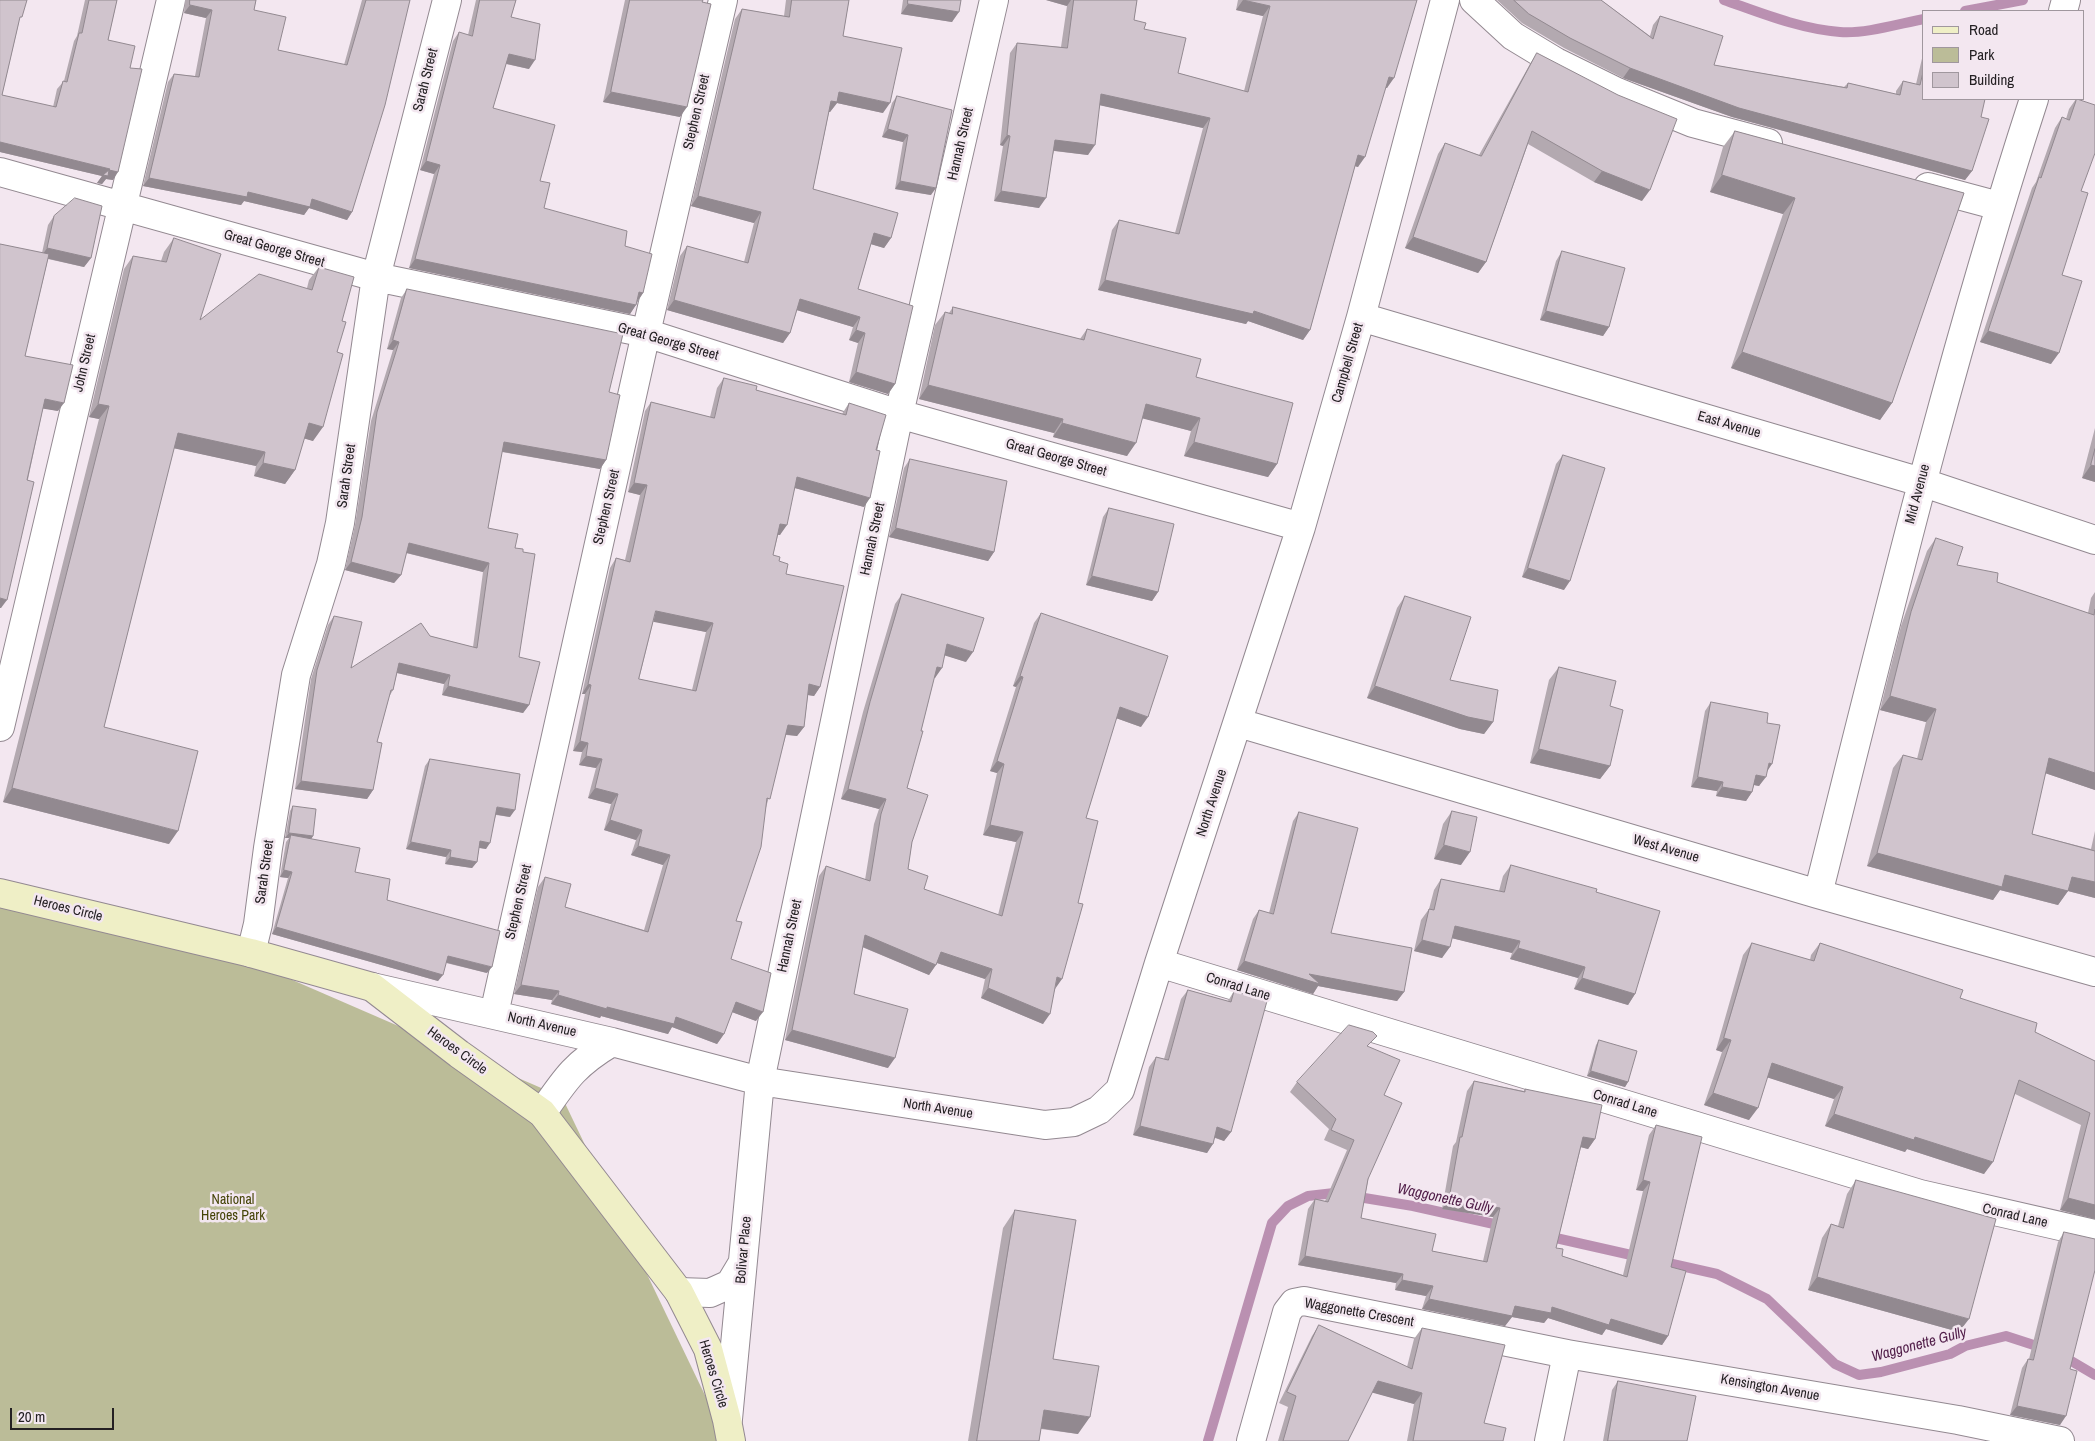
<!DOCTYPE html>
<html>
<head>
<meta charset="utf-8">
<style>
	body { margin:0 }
	#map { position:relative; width:2095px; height:1441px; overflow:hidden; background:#f3e7f0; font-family:"Archivo Narrow",sans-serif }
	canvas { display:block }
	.legend { position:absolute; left:1922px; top:10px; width:162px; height:90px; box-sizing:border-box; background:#f3e7f0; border:1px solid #a0979e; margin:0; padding:6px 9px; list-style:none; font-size:15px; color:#242023 }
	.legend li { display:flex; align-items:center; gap:10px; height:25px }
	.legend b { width:25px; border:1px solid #a0979e }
	.scale { position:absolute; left:10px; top:1408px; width:104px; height:22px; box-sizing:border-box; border:2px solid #242023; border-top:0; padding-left:6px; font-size:15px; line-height:18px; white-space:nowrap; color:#242023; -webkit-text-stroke:4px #f3e7f0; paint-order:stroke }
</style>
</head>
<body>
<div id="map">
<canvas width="2095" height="1441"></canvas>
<ul class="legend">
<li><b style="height:6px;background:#efefc6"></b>Road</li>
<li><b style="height:14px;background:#bbbc98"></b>Park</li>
<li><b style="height:14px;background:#d0c4cd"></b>Building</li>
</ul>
<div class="scale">20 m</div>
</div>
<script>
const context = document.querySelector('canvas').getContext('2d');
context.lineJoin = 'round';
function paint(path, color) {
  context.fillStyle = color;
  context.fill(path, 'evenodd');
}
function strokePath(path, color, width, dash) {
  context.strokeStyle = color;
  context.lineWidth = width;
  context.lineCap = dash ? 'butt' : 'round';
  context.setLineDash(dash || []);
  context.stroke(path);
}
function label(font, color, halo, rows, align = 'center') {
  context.font = font + ' "Archivo Narrow",sans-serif';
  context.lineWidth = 5;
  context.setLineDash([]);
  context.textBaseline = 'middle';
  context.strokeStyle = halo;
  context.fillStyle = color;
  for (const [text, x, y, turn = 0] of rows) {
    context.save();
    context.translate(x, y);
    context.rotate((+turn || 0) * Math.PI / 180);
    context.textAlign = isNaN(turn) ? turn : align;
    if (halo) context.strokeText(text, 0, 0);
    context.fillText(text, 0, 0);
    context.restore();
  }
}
const green = new Path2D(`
	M 0,895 L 244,959 L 562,1097 L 714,1414 L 719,1441 L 0,1441 Z`);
const stream = new Path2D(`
	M 1724,0 C 1761,13 1800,29 1840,32 C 1865,34 1898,24 1924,19
	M 1965,11 L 2023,0
	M 1547,1236 L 1640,1257
	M 1659,1261 L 1717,1274 L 1767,1299 L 1835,1364 L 1859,1375 L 1881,1372 L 1950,1354 L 1965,1346 L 2006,1336 L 2046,1349
	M 2061,1355 L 2095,1375
	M 1208,1441 L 1272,1223 L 1288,1206 L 1308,1196 L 1334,1193 L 1413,1206 L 1503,1226`);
const street = new Path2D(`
	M 1474,0 L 1513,36 L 1556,62 L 1617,92 L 1693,123 L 1768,143
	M 2063,11 L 2066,0
	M 0,172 L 376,277 L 646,333 L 899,414 L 1301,527
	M 1928,187 L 1999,206
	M 1361,317 L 1921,482 L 2095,540
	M 1239,723 L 1818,894 L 2095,972
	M 0,727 L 171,0
	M 1818,894 C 1885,627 1949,360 2034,99
	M 251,953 L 258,924 L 268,848 L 296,675 L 331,564 L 340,523 L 376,277 L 447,0
	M 1159,963 L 1920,1194 L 2095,1234
	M 372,987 L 612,1042 L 760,1081 L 1045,1125 L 1074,1122 L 1099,1110 L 1120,1090 L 1159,963 L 1301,527 L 1361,317 L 1445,0
	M 494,1014 L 646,333 L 723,0
	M 542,1113 C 566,1078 575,1064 612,1042
	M 679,1292 L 710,1293 L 730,1284 L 742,1264
	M 728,1419 L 760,1081 L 899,414 L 994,0
	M 1251,1441 L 1287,1312 L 1294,1303 L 1304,1301 L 1567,1354 L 1958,1420 L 2060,1441
	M 1549,1441 L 1567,1354`);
const secondary = new Path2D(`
	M 0,893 L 251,953 L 372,987 L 459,1054 L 542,1113 L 679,1292 L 708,1349 L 727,1420 L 731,1441`);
const wall = new Path2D(`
	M 0,0 L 19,22 L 2,95 L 53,107 L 57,89 L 64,81 L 74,41 L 77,36 L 85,0 L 117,0 L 108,40 L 130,68 L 113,180 L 106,179 L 102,184 L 97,183 L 102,176 L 0,152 Z
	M 185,0 L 256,0 L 254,10 L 278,50 L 344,65 L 362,0 L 410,0 L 352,212 L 347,220 L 309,208 L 304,215 L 244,201 L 241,205 L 143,186 L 168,82 L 174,74 L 195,76 L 206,18 L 184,13 Z
	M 476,0 L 516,0 L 511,17 L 529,69 L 506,64 L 493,108 L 540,181 L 544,208 L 625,246 L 643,293 L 630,314 L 409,268 L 434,174 L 420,170 L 453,41 L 459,32 L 468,35 Z
	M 625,0 L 703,0 L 680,117 L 603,102 Z
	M 786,0 L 849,0 L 843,36 L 883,113 L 837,103 L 830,112 L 829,112 L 813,189 L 891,238 L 884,248 L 871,244 L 858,289 L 895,384 L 888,394 L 849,382 L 858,343 L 849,340 L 853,327 L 797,310 L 790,333 L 783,343 L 667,310 L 680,256 L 687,246 L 744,262 L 754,223 L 691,206 L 735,19 L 742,9 L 784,16 Z
	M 903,0 L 961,0 L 952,22 L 901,14 Z
	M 1046,0 L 1137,0 L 1134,20 L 1144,29 L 1178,73 L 1244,91 L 1263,16 L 1236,10 L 1238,0 L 1417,0 L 1387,88 L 1385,88 L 1358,167 L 1355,166 L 1310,330 L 1303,340 L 1248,321 L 1246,324 L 1098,290 L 1112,230 L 1119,220 L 1175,233 L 1203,128 L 1100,105 L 1088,155 L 1054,151 L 1039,208 L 994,201 L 1003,146 L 1000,145 L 1010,53 L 1017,43 L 1061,47 L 1067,6 Z
	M 1497,0 L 1601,0 L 1650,36 L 1653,25 L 1660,16 L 1714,65 L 1844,87 L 1848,83 L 1896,94 L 1896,91 L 1903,81 L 1916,84 L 1924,50 L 1924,99 L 1981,117 L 1972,171 L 1965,180 L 1732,117 L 1623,78 L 1564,48 L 1522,23 Z
	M 1537,53 L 1642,201 L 1594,182 L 1528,144 L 1486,262 L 1478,273 L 1405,248 L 1438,154 L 1445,143 L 1479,155 L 1530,64 Z
	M 897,96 L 931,195 L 895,189 L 903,142 L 882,137 L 892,103 Z
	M 2076,99 L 2081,191 L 2062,275 L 2051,364 L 1980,342 L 2032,188 L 2036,182 L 2055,128 L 2062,117 L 2066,119 L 2069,109 Z
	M 1735,131 L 1964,193 L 1892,403 L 1880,420 L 1731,368 L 1783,214 L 1710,192 L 1723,147 Z
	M 54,216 L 91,258 L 84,267 L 48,259 L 25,356 L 58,411 L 43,408 L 1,608 L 0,244 L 42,253 L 48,225 Z
	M 174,238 L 200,320 L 307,288 L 309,280 L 319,267 L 342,321 L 337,352 L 313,441 L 304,438 L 295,470 L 285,484 L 254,476 L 256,466 L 174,448 L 104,727 L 169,844 L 3,802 L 99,419 L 89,417 L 124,269 L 133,256 L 161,261 L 164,252 Z
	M 1562,251 L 1609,327 L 1603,336 L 1540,320 L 1556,261 Z
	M 407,289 L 609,392 L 606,460 L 600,469 L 502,452 L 488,528 L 515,548 L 519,657 L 529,705 L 523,713 L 442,695 L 444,684 L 397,673 L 393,690 L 389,697 L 377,742 L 373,790 L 367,799 L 295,789 L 311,679 L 328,625 L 334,616 L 351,668 L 430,636 L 473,647 L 483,572 L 406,553 L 401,575 L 394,583 L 345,570 L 355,525 L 371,421 L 393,350 L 387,349 L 401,298 Z
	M 953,307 L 1080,339 L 1087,329 L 1196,377 L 1277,464 L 1268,477 L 1184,456 L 1191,431 L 1143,418 L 1127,456 L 1053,437 L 1054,433 L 919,399 L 935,325 L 945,312 L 949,313 Z
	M 724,378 L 756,390 L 842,414 L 849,403 L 876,450 L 864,507 L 795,488 L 780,535 L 778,535 L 773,555 L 779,561 L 786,574 L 820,687 L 814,696 L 808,695 L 804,727 L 797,736 L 786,735 L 767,804 L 736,921 L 731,959 L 756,1021 L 732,1012 L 724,1034 L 717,1044 L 672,1027 L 668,1034 L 601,1016 L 600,1018 L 551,1004 L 552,1000 L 514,994 L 538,887 L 545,877 L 565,907 L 644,930 L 663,865 L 631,855 L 636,840 L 604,830 L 611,804 L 588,798 L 596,768 L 579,765 L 582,752 L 573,751 L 585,694 L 582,694 L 610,568 L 616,558 L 625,560 L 640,495 L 628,492 L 645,411 L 651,402 L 710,417 L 717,388 ZM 653,621 L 706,632 L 692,690 L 639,679 Z
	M 2095,428 L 2095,482 L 2082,478 Z
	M 1563,455 L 1564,590 L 1522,577 L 1556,464 Z
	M 910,459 L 994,552 L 988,561 L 889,537 L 904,468 Z
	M 1109,508 L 1158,592 L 1152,601 L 1086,585 L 1103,517 Z
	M 1936,538 L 1957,565 L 1997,582 L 2088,613 L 2091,598 L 2095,592 L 2095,790 L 2045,773 L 2032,834 L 2091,849 L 2095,831 L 2095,898 L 2068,891 L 2058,905 L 2000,890 L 1993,900 L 1867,866 L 1893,768 L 1903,755 L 1917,759 L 1926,722 L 1880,710 L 1901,626 L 1927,551 Z
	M 902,594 L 966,662 L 945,655 L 935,678 L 934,678 L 907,788 L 912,842 L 908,869 L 924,889 L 998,915 L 1016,842 L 983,835 L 997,773 L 990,771 L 1016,687 L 1013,686 L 1034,623 L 1041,613 L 1141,727 L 1116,718 L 1086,818 L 1055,989 L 1043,1024 L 981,998 L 985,979 L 937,963 L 929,975 L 862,947 L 854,994 L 888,1068 L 785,1040 L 819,876 L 826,866 L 865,880 L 874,824 L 879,809 L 841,799 L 863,712 L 895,604 Z
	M 1405,596 L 1450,680 L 1493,722 L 1484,734 L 1460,729 L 1367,698 L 1397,608 Z
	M 1559,667 L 1610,706 L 1610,766 L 1600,779 L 1530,763 L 1549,680 Z
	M 1711,702 L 1767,772 L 1759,786 L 1754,785 L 1752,792 L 1746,801 L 1716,796 L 1717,791 L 1691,787 L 1705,711 Z
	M 430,759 L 510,817 L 496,815 L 486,849 L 479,848 L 477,862 L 472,868 L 445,864 L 446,857 L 406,849 L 425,766 Z
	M 293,806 L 313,836 L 311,839 L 355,872 L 387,900 L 487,973 L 446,963 L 438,981 L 272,934 L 288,878 L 280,877 L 286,842 L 289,838 L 285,838 L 290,811 Z
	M 1452,811 L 1461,865 L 1434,859 L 1443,824 Z
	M 1299,812 L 1331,933 L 1404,992 L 1397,1001 L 1318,986 L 1313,994 L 1237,970 L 1253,919 L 1259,910 L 1269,913 L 1293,821 Z
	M 1511,865 L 1596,892 L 1635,994 L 1628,1005 L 1574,989 L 1578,978 L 1510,959 L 1512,953 L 1452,938 L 1442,958 L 1414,951 L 1421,920 L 1429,909 L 1434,890 L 1441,879 L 1499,891 L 1503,876 Z
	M 1752,943 L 1810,960 L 1811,955 L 1820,943 L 1960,998 L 2035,1032 L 2095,1061 L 2095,1219 L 2060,1210 L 2081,1125 L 2015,1094 L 1984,1174 L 1907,1149 L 1905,1152 L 1825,1126 L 1834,1099 L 1767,1077 L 1749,1120 L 1704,1105 L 1722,1052 L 1716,1050 L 1743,955 Z
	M 1188,990 L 1228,1001 L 1234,991 L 1231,1132 L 1224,1141 L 1215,1138 L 1207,1153 L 1133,1135 L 1149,1067 L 1156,1057 L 1164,1059 L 1181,999 Z
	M 1599,1040 L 1628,1082 L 1625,1087 L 1587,1076 L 1596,1045 Z
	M 1369,1047 L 1384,1095 L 1361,1218 L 1432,1251 L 1483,1261 L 1493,1217 L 1442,1209 L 1453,1146 L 1456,1142 L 1467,1091 L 1474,1081 L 1524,1091 L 1525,1089 L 1595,1139 L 1588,1149 L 1581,1147 L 1556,1248 L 1562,1256 L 1623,1275 L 1643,1191 L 1636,1190 L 1649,1135 L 1656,1125 L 1671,1267 L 1668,1336 L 1662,1345 L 1606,1329 L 1602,1335 L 1548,1318 L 1544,1323 L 1512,1317 L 1505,1326 L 1422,1309 L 1426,1296 L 1395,1290 L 1396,1283 L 1298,1265 L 1308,1209 L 1315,1199 L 1325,1201 L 1347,1150 L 1324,1140 L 1329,1129 L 1290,1092 L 1297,1082 Z
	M 1856,1180 L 1959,1332 L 1808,1290 L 1822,1238 L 1831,1224 L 1838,1226 L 1847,1194 Z
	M 1015,1210 L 1053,1359 L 1078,1434 L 1041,1429 L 1039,1441 L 968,1441 L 1003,1228 Z
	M 2064,1232 L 2070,1369 L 2060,1425 L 2010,1415 L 2022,1368 L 2028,1359 L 2029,1359 L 2058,1242 Z
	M 1319,1325 L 1407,1367 L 1414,1339 L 1422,1328 L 1484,1423 L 1503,1441 L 1407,1441 L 1414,1404 L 1372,1392 L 1348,1441 L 1278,1441 L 1288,1407 L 1279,1403 L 1312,1336 Z
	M 1618,1381 L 1687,1441 L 1603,1441 L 1612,1390 Z`);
const shadedWall = new Path2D(`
	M 1046,0 L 1071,0 L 1067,6 Z
	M 1243,0 L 1270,6 L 1263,16 L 1236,10 Z
	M 908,4 L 959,12 L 952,22 L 901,14 Z
	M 190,5 L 212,10 L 206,18 L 184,13 Z
	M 509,54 L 535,60 L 529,69 L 503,63 Z
	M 1630,68 L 1972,171 L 1965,180 L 1732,117 L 1623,78 Z
	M 1389,77 L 1394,78 L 1387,88 L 1382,87 Z
	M 611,92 L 687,107 L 680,117 L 603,102 Z
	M 839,92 L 890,103 L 883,113 L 837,103 L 830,112 L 824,112 Z
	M 1101,94 L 1210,118 L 1203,128 L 1094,104 Z
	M 888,129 L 908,135 L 903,142 L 882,137 Z
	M 1007,135 L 1010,136 L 1003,146 L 1000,145 Z
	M 1055,140 L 1095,145 L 1088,155 L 1048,150 Z
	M 0,142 L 110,169 L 118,172 L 113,180 L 106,179 L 102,184 L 97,183 L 102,176 L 0,152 Z
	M 1358,155 L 1365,157 L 1358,167 L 1351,165 Z
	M 426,161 L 440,165 L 434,174 L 420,170 Z
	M 1602,171 L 1650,190 L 1642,201 L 1594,182 Z
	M 1722,175 L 1795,198 L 1783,214 L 1710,192 Z
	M 149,178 L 248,192 L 312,199 L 352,212 L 347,220 L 309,208 L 304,215 L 244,201 L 241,205 L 143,186 Z
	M 900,181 L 936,188 L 931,195 L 895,189 Z
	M 1001,191 L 1046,198 L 1039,208 L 994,201 Z
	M 698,196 L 761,212 L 754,223 L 691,206 Z
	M 874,233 L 891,238 L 884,248 L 867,243 Z
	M 1413,237 L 1486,262 L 1478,273 L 1405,248 Z
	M 47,248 L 91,258 L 84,267 L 41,257 Z
	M 415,259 L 636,305 L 630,314 L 409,268 Z
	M 1105,280 L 1254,311 L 1310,330 L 1303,340 L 1248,321 L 1246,324 L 1098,290 Z
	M 639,292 L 643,293 L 637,302 Z
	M 800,299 L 860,317 L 853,327 L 793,309 Z
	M 674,300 L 790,333 L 783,343 L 667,310 Z
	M 1546,311 L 1609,327 L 1603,336 L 1540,320 Z
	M 856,330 L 865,333 L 858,343 L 849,340 Z
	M 1988,331 L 2059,353 L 2051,364 L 1980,342 Z
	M 393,340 L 399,342 L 393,350 L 387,349 Z
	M 1742,352 L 1892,403 L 1880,420 L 1731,368 Z
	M 856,372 L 895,384 L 888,394 L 849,382 Z
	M 928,385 L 1063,419 L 1054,433 L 919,399 Z
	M 45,399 L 64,403 L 58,411 L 39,408 Z
	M 98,404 L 109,406 L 99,419 L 89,417 Z
	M 1146,404 L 1200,418 L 1191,431 L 1137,417 Z
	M 309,423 L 323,427 L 313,441 L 299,437 Z
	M 1062,423 L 1136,443 L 1127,456 L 1053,437 Z
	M 178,433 L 265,452 L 256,466 L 168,447 Z
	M 504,442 L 606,460 L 600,469 L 498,451 Z
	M 1194,442 L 1277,464 L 1268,477 L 1184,456 Z
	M 263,463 L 295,470 L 285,484 L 254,476 Z
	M 2091,465 L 2095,466 L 2095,482 L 2082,478 Z
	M 797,477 L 870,498 L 864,507 L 791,487 Z
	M 634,483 L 647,485 L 640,495 L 628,492 Z
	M 780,524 L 787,525 L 780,535 L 774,534 Z
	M 896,528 L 994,552 L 988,561 L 889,537 Z
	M 409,543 L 489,563 L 483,572 L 403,552 Z
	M 351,562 L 401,575 L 394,583 L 345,570 Z
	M 1528,568 L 1570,581 L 1564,590 L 1522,577 Z
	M 1092,576 L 1158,592 L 1152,601 L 1086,585 Z
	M 0,598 L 7,600 L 1,608 L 0,608 Z
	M 656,611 L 713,623 L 706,632 L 649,621 Z
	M 947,644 L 973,652 L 966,662 L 940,654 Z
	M 399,663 L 450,675 L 444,684 L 393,672 Z
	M 937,667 L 942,668 L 935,678 L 930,677 Z
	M 1020,676 L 1023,677 L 1016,687 L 1013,686 Z
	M 588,684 L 591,685 L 585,694 L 582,694 Z
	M 809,684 L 820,687 L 814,696 L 802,694 Z
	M 448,686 L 529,705 L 523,713 L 442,695 Z
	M 1375,686 L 1493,722 L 1484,734 L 1460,729 L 1367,698 Z
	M 1890,696 L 1936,709 L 1926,722 L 1880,710 Z
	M 1120,707 L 1148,717 L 1141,727 L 1113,717 Z
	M 788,725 L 804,727 L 797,736 L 782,734 Z
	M 580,741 L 588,743 L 582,752 L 573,751 Z
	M 1539,749 L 1610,766 L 1600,779 L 1530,763 Z
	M 586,756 L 602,759 L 596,768 L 579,765 Z
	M 2049,758 L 2095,773 L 2095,790 L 2039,771 Z
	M 997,761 L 1004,764 L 997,773 L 990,771 Z
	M 1769,763 L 1772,764 L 1766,773 Z
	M 1756,775 L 1766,777 L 1759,786 L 1749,784 Z
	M 1698,777 L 1723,782 L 1717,791 L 1691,787 Z
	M 301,781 L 373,790 L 367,799 L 295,789 Z
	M 1722,787 L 1752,792 L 1746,801 L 1716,796 Z
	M 12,788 L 178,831 L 169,844 L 3,802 Z
	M 595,788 L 618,794 L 611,804 L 588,798 Z
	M 848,789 L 886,799 L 879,809 L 841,799 Z
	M 497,807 L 515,810 L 510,817 L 493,814 Z
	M 610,820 L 642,830 L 636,840 L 604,830 Z
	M 990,825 L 1023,832 L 1016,842 L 983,835 Z
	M 289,833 L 313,836 L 310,841 L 291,835 L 289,838 L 285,838 Z
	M 480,841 L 490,843 L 486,849 L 475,847 Z
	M 411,842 L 451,850 L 446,857 L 406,849 Z
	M 1444,845 L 1470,852 L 1461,865 L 1434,859 Z
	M 638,846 L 670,855 L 663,865 L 631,855 Z
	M 1877,853 L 2005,875 L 2072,877 L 2095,882 L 2095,898 L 2068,891 L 2058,905 L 2000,890 L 1993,900 L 1867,866 Z
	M 450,857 L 477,862 L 472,868 L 445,864 Z
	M 284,870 L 292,872 L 288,878 L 280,877 Z
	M 1455,926 L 1520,941 L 1512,953 L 1447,937 Z
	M 276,927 L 443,975 L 438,981 L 272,934 Z
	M 865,935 L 936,965 L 929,975 L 858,945 Z
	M 1422,940 L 1450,947 L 1442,958 L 1414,951 Z
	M 1518,948 L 1585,967 L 1578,978 L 1510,959 Z
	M 941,952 L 992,969 L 985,979 L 934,962 Z
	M 448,956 L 492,967 L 487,973 L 444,962 Z
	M 1244,961 L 1309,974 L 1404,992 L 1397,1001 L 1318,986 L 1313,994 L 1237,970 Z
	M 1057,977 L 1062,979 L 1055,989 Z
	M 1582,978 L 1635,994 L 1628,1005 L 1574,989 Z
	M 521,985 L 559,991 L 552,1000 L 514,994 Z
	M 988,988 L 1050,1014 L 1043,1024 L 981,998 Z
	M 558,995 L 607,1007 L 676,1017 L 724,1034 L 717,1044 L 672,1027 L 668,1034 L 601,1016 L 600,1018 L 551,1004 Z
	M 736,1002 L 763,1012 L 756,1021 L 729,1011 Z
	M 792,1030 L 895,1058 L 888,1068 L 785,1040 Z
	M 1724,1038 L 1731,1040 L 1722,1052 L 1716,1050 Z
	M 1772,1063 L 1843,1087 L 1834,1099 L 1763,1076 Z
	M 1591,1071 L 1628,1082 L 1625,1087 L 1587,1076 Z
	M 1713,1093 L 1758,1108 L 1749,1120 L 1704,1105 Z
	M 1834,1114 L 1915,1137 L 1993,1162 L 1984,1174 L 1907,1149 L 1905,1152 L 1825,1126 Z
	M 1140,1126 L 1213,1144 L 1207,1153 L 1133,1135 Z
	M 1217,1127 L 1231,1132 L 1224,1141 L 1211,1136 Z
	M 1583,1137 L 1595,1139 L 1588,1149 L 1576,1146 Z
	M 1643,1180 L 1650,1182 L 1643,1191 L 1636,1190 Z
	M 2068,1198 L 2095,1205 L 2095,1219 L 2060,1210 Z
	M 1449,1199 L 1500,1208 L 1493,1217 L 1442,1209 Z
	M 1305,1256 L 1403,1274 L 1396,1283 L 1298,1265 Z
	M 1817,1277 L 1969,1319 L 1959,1332 L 1808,1290 Z
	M 1402,1280 L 1433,1286 L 1426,1296 L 1395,1290 Z
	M 1429,1299 L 1515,1306 L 1552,1307 L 1611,1319 L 1668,1336 L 1662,1345 L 1606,1329 L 1602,1335 L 1548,1318 L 1544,1323 L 1512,1317 L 1505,1326 L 1422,1309 Z
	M 1378,1381 L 1422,1393 L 1414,1404 L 1370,1392 Z
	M 2017,1406 L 2066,1416 L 2060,1425 L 2010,1415 Z
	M 1044,1410 L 1090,1417 L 1078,1434 L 1032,1427 Z`);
const building = new Path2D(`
	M 0,0 L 27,0 L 22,17 L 20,17 L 2,95 L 56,107 L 63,81 L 67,82 L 79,33 L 82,33 L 89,0 L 117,0 L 108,40 L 135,46 L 130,68 L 142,69 L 118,172 L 109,170 L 108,176 L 103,175 L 110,169 L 0,142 Z
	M 190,0 L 256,0 L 254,10 L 286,17 L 278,50 L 347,65 L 366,0 L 410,0 L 385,105 L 352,212 L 312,199 L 310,207 L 248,192 L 247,197 L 149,178 L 174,74 L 199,77 L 212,10 L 190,5 Z
	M 480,0 L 516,0 L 511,17 L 540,24 L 535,60 L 509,54 L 493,108 L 555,125 L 540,181 L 550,183 L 544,208 L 627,231 L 625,246 L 652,254 L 643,293 L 639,292 L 636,305 L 415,259 L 440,165 L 426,161 L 459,32 L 472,36 Z
	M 630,0 L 703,0 L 702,2 L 711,4 L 687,107 L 611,92 Z
	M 792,0 L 849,0 L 843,36 L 902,48 L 890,103 L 839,92 L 837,102 L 831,101 L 813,189 L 898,213 L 891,238 L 874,233 L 858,289 L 913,306 L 895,384 L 856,372 L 865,333 L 856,330 L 860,317 L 800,299 L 790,333 L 674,300 L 687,246 L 748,263 L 761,212 L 698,196 L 742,9 L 789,17 Z
	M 908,0 L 961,0 L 959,12 L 908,4 Z
	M 1074,0 L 1137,0 L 1134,20 L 1146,23 L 1144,29 L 1186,38 L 1178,73 L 1248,92 L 1270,6 L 1243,0 L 1417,0 L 1394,78 L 1389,77 L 1365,157 L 1358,155 L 1310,330 L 1254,311 L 1253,314 L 1105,280 L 1119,220 L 1179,234 L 1210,118 L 1101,94 L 1095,145 L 1055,140 L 1046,198 L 1001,191 L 1010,136 L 1007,135 L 1017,43 L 1067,48 Z
	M 1514,0 L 1601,0 L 1653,39 L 1660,16 L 1723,36 L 1714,65 L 1847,88 L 1848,83 L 1900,95 L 1903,81 L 1920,85 L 1924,68 L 1924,99 L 1985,99 L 1981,117 L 1989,119 L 1972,171 L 1739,108 L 1630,68 L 1570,38 L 1529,14 Z
	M 1537,53 L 1618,95 L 1677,119 L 1650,190 L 1602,171 L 1532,131 L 1486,262 L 1413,237 L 1445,143 L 1481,156 Z
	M 897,96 L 952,110 L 936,188 L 900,181 L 908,135 L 888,129 Z
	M 2077,99 L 2095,105 L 2095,153 L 2081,191 L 2088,193 L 2062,275 L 2082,281 L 2059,353 L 1988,331 L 2039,177 L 2041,178 L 2062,117 L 2069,120 Z
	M 1735,131 L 1964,193 L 1892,403 L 1742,352 L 1795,198 L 1722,175 Z
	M 75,198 L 102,206 L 91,258 L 47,248 L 54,216 Z
	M 174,238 L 221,254 L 200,320 L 259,274 L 312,290 L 319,267 L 354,277 L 342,321 L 346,322 L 337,352 L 343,354 L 323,427 L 309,423 L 295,470 L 263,463 L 265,452 L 178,433 L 104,727 L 198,751 L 178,831 L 12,788 L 109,406 L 98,404 L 133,256 L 166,262 Z
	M 0,244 L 49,254 L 25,356 L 73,365 L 64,403 L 45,399 L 27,480 L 34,482 L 7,600 L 0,598 Z
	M 1562,251 L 1625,268 L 1609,327 L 1546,311 Z
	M 407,289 L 623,334 L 609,392 L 620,395 L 606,460 L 504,442 L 488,528 L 518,534 L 515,548 L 523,549 L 523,552 L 535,554 L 519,657 L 540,662 L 529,705 L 448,686 L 450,675 L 399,663 L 393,690 L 391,690 L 377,742 L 382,743 L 373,790 L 301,781 L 317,670 L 334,616 L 362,622 L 351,668 L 421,623 L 430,636 L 477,648 L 489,563 L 409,543 L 401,575 L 351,562 L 362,517 L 377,412 L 399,342 L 393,340 Z
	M 953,307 L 1084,340 L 1087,329 L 1201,359 L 1196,377 L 1293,403 L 1277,464 L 1194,442 L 1200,418 L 1146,404 L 1136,443 L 1062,423 L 1063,419 L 928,385 L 945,312 L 952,314 Z
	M 724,378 L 757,386 L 756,390 L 846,415 L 849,403 L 886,415 L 876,450 L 880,451 L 870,498 L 797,477 L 787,525 L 780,524 L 773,555 L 780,557 L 779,561 L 788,564 L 786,574 L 844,586 L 820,687 L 809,684 L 804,727 L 788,725 L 770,799 L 767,798 L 761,847 L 736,921 L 742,922 L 731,959 L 771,973 L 763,1012 L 736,1002 L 724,1034 L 676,1017 L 674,1024 L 607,1007 L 607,1009 L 558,995 L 559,991 L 521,985 L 545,877 L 571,884 L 565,907 L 648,932 L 670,855 L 638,846 L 642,830 L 610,820 L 618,794 L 595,788 L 602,759 L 586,756 L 588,743 L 580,741 L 591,685 L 588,684 L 616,558 L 630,562 L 647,485 L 634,483 L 651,402 L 714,418 ZM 656,611 L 713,623 L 696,691 L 639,679 Z
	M 2095,449 L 2095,466 L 2091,465 Z
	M 1563,455 L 1605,468 L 1570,581 L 1528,568 Z
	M 910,459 L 1007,481 L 994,552 L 896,528 Z
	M 1109,508 L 1174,524 L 1158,592 L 1092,576 Z
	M 1936,538 L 1963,547 L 1957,565 L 1998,573 L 1997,582 L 2094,615 L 2095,609 L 2095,773 L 2049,758 L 2032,834 L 2095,851 L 2095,882 L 2072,877 L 2068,891 L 2005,875 L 2002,887 L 1877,853 L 1903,755 L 1922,760 L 1936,709 L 1890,696 L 1911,612 Z
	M 902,594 L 984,618 L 973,652 L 947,644 L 942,668 L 937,667 L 921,731 L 923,731 L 907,788 L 928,795 L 912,842 L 908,869 L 928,876 L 924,889 L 1002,916 L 1023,832 L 990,825 L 1004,764 L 997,761 L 1023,677 L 1020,676 L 1041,613 L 1168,656 L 1148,717 L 1120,707 L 1086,818 L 1098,821 L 1078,903 L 1083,904 L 1062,979 L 1057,977 L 1050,1014 L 988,988 L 992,969 L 941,952 L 936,965 L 865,935 L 854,994 L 908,1009 L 895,1058 L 792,1030 L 826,866 L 870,881 L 881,814 L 886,799 L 848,789 L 870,702 Z
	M 1405,596 L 1471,617 L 1450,680 L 1498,690 L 1493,722 L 1468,717 L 1375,686 Z
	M 1559,667 L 1616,681 L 1610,706 L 1623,710 L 1610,766 L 1539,749 Z
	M 1711,702 L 1768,713 L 1767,723 L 1780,725 L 1772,764 L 1769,763 L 1766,777 L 1756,775 L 1752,792 L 1722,787 L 1723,782 L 1698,777 Z
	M 430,759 L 520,774 L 515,810 L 497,807 L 490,843 L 480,841 L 477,862 L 450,857 L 451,850 L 411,842 Z
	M 293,806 L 316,809 L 313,836 L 289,833 Z
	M 1452,811 L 1477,817 L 1470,852 L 1444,845 Z
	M 1299,812 L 1358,828 L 1331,933 L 1412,948 L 1404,992 L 1309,974 L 1320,984 L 1244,961 L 1259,910 L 1273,914 Z
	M 291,835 L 360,848 L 355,872 L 390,879 L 387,900 L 500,931 L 492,967 L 448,956 L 443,975 L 276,927 L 292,872 L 284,870 Z
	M 1511,865 L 1597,889 L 1596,892 L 1660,911 L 1635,994 L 1582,978 L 1585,967 L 1518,948 L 1520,941 L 1455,926 L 1450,947 L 1422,940 L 1429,909 L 1434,910 L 1441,879 L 1504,892 Z
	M 1752,943 L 1814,961 L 1820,943 L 1963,990 L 1960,998 L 2037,1023 L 2035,1032 L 2095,1061 L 2095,1205 L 2068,1198 L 2090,1113 L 2019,1080 L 1993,1162 L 1915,1137 L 1914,1140 L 1834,1114 L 1843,1087 L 1772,1063 L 1758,1108 L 1713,1093 L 1731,1040 L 1724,1038 Z
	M 1188,990 L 1231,1002 L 1234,991 L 1267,1001 L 1231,1132 L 1217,1127 L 1213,1144 L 1140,1126 L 1156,1057 L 1168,1060 Z
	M 1349,1025 L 1373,1032 L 1377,1036 L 1367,1046 L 1400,1060 L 1384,1095 L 1402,1103 L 1368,1179 L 1361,1218 L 1436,1234 L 1432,1251 L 1487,1262 L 1500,1208 L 1449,1199 L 1460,1137 L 1462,1137 L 1474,1081 L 1525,1092 L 1525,1089 L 1602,1105 L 1595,1139 L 1583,1137 L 1556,1248 L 1563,1249 L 1562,1256 L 1627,1277 L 1650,1182 L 1643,1180 L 1656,1125 L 1702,1137 L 1671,1267 L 1686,1271 L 1668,1336 L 1611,1319 L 1609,1325 L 1552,1307 L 1551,1313 L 1515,1306 L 1512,1316 L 1429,1299 L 1433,1286 L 1402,1280 L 1403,1274 L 1305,1256 L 1315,1199 L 1328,1202 L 1354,1140 L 1331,1130 L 1336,1119 L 1297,1082 Z
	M 1599,1040 L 1637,1051 L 1628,1082 L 1591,1071 Z
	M 1856,1180 L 1996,1219 L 1969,1319 L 1817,1277 L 1831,1224 L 1843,1228 Z
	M 1015,1210 L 1076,1220 L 1053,1359 L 1099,1366 L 1090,1417 L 1044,1410 L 1039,1441 L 977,1441 Z
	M 2064,1232 L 2095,1239 L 2095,1270 L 2070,1369 L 2077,1371 L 2066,1416 L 2017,1406 L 2028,1359 L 2033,1360 Z
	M 1319,1325 L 1412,1369 L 1422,1328 L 1505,1345 L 1484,1423 L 1506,1428 L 1503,1441 L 1413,1441 L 1422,1393 L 1378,1381 L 1348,1441 L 1283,1441 L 1296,1396 L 1287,1392 Z
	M 1618,1381 L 1696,1396 L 1687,1441 L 1608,1441 Z`);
const streetNames = [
	["Sarah Street",426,80,-76],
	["Stephen Street",697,112,-77],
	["Hannah Street",961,144,-77],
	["Great George Street",274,249,16],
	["Great George Street",668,342,16],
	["John Street",85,363,-77],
	["Campbell Street",1348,363,-74],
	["East Avenue",1729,425,16],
	["Great George Street",1056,458,16],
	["Sarah Street",347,476,-82],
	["Mid Avenue",1918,494,-75],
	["Stephen Street",607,507,-77],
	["Hannah Street",873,539,-78],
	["North Avenue",1212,803,-72],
	["West Avenue",1666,849,16],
	["Sarah Street",265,872,-82],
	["Stephen Street",519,902,-77],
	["Heroes Circle",68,909,14],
	["Hannah Street",790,936,-78],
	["Conrad Lane",1238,987,17],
	["North Avenue",542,1025,13],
	["Heroes Circle",457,1051,36],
	["Conrad Lane",1625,1104,17],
	["North Avenue",938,1109,9],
	["Conrad Lane",2015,1216,13],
	["Bolivar Place",744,1250,-85],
	["Waggonette Crescent",1359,1313,10],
	["Heroes Circle",713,1374,73],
	["Kensington Avenue",1770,1388,10]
];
const parkNames = [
	["National",233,1200],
	["Heroes Park",233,1216]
];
const waterNames = [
	["Waggonette Gully",1445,1199,12],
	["Waggonette Gully",1919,1345,-15]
];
paint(green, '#bbbc98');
strokePath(stream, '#ba90b1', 10);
strokePath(street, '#938991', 30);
strokePath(secondary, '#938991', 30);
strokePath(street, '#fff', 28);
strokePath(secondary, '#efefc6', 28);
paint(wall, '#b3a9b0');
paint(shadedWall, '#928990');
paint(building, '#d0c4cd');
strokePath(building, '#928990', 1);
label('14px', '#242023', '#f3e7f0', streetNames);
label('14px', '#444306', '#f3e7f0', parkNames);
label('italic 15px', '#501d48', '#f3e7f0', waterNames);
</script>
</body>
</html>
